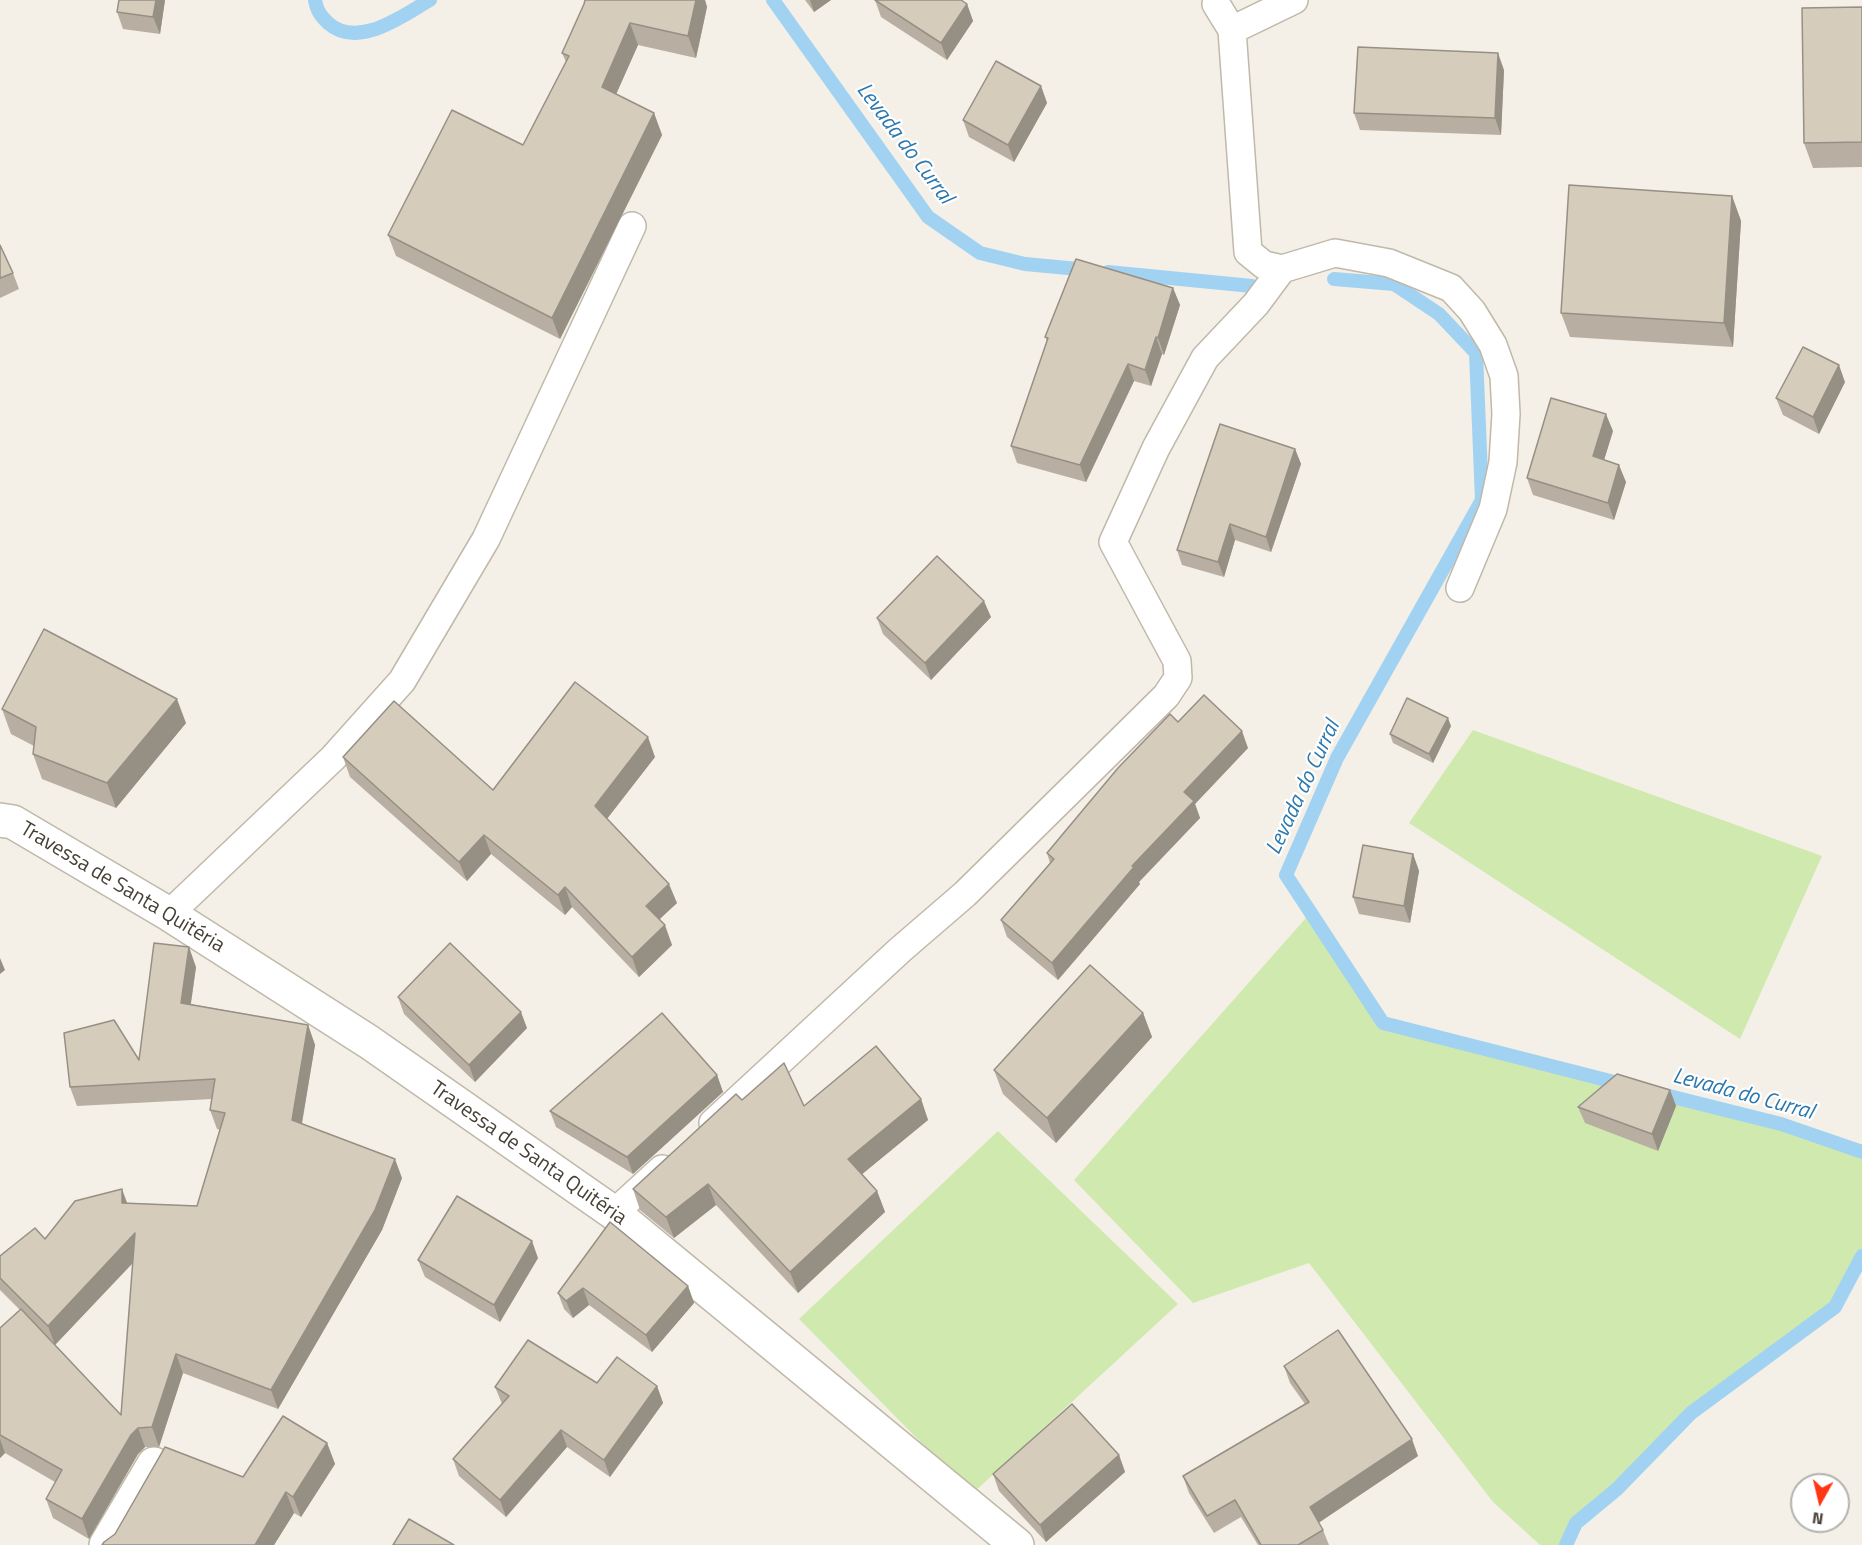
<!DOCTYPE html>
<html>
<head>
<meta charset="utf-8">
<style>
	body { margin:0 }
	#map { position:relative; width:1862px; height:1545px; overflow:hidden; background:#f4f0e7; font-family:"Titillium Web",sans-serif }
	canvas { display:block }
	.north { position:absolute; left:1790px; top:1473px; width:60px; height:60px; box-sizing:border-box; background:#fff; border:2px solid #b5b3af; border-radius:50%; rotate:188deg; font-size:16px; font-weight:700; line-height:24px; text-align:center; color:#474036 }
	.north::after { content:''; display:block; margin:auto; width:21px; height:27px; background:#ff3513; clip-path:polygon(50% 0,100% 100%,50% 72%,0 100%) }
</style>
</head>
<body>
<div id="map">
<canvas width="1862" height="1545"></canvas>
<div class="north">N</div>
</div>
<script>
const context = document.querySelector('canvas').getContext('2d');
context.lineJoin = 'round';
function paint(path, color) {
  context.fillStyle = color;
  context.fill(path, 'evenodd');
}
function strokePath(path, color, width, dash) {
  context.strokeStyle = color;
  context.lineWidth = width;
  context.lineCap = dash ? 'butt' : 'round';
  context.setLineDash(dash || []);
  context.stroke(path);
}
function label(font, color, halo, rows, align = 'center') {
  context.font = font + ' "Titillium Web",sans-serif';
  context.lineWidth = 4.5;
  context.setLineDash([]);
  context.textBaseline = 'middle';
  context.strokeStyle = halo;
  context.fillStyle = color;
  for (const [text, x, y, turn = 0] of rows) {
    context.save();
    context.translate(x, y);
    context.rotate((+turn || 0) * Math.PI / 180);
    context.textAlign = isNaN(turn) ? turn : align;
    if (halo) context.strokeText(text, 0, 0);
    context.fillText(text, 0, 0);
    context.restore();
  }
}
const green = new Path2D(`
	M 1473,730 L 1822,856 L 1740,1039 L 1409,823 Z
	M 1313,910 L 1385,1020 L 1781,1120 L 1862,1148 L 1862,1262 L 1838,1309 L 1693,1416 L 1620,1491 L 1579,1525 L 1570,1545 L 1540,1545 L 1493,1502 L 1309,1263 L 1193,1303 L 1074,1180 Z
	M 998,1131 L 1178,1304 L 972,1494 L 799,1319 Z`);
const stream = new Path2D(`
	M 315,0 C 317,11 320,15 328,23 C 358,50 403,15 430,0
	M 773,0 L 928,217 L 980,253 L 1025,264 L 1089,270
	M 1108,272 L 1252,286
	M 1334,279 L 1394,284 L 1439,314 L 1476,353 L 1482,500 L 1337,758 L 1286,875 L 1383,1023 L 1626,1085
	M 1657,1093 L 1781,1124 L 1862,1152
	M 1566,1545 L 1576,1523 L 1617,1489 L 1691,1413 L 1835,1307 L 1862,1256`);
const lane = new Path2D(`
	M 1216,4 L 1232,30 L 1248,252 L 1264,265 L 1282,269 L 1335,253 L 1389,263 L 1451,288 L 1472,311 L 1493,345 L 1504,376 L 1506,414 L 1503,462 L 1493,509 L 1460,588
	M 1232,30 L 1294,0
	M 169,914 L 333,758 L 402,681 L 486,539 L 632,226
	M 713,1123 L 900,950 L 965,894 L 1166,696 L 1178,678 L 1177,661 L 1113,542 L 1156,448 L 1205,358 L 1256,304 L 1282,269
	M 614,1213 L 662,1169`);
const street = new Path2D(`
	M 0,820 L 13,822 L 169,914 L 369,1042 L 614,1213 L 1017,1545
	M 106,1545 L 154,1464`);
const wall = new Path2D(`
	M 119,0 L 165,0 L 160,34 L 123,29 L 117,12 Z
	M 585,0 L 705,0 L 707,7 L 696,58 L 638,45 L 616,94 L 654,113 L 662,135 L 560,339 L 396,256 L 388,235 L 523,145 L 566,62 L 562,53 L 584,4 Z
	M 805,0 L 831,0 L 814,12 Z
	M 875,0 L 967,4 L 973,21 L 947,60 L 881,17 Z
	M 1862,7 L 1862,167 L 1813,168 L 1804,143 Z
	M 1504,70 L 1501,135 L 1360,130 L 1354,113 Z
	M 1041,86 L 1047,103 L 1014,162 L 969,137 L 963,120 Z
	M 1732,196 L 1741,221 L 1733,347 L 1570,337 L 1561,313 Z
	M 0,245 L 13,273 L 19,289 L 0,298 Z
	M 1173,288 L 1180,305 L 1164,355 L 1162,354 L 1151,386 L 1134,381 L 1086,482 L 1017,463 L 1011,446 L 1047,341 L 1045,337 Z
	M 1845,382 L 1819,434 L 1783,415 L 1776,398 Z
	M 1613,431 L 1604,460 L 1626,482 L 1614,520 L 1533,495 L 1527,478 Z
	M 1295,449 L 1301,464 L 1271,552 L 1235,540 L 1224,577 L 1182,565 L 1177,550 Z
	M 991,617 L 931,680 L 883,634 L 877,618 Z
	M 2,709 L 186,723 L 116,808 L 42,779 L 33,754 L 34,746 L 11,734 Z
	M 1178,722 L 1248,748 L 1195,804 L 1200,818 L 1139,882 L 1140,884 L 1058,980 L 1007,937 L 1001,920 L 1050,863 L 1047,853 Z
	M 1451,726 L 1433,763 L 1393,743 L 1390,734 Z
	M 343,757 L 493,790 L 655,757 L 607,819 L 677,903 L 660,919 L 672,945 L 639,977 L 572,907 L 565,915 L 491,854 L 467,881 L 350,777 Z
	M 1413,854 L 1419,871 L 1410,923 L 1359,914 L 1353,897 Z
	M 196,967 L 191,1004 L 308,1025 L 315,1045 L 302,1124 L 402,1178 L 382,1230 L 278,1409 L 183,1373 L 159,1447 L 145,1447 L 138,1454 L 89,1539 L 53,1518 L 46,1499 L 55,1482 L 5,1453 L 0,1458 L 0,1328 L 20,1310 L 0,1290 L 0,1256 L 45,1239 L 127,1203 L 197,1206 L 220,1130 L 217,1129 L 210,1110 L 212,1099 L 77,1106 L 70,1087 L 139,1060 ZM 133,1263 L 121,1415 L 55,1345 Z
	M 398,997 L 527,1028 L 475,1082 L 404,1014 Z
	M 1143,1013 L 1152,1037 L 1056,1143 L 1003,1094 L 994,1070 Z
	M 717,1075 L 723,1092 L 633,1174 L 556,1127 L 550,1111 Z
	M 1670,1090 L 1676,1106 L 1658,1151 L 1585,1123 L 1578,1107 Z
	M 921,1099 L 928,1120 L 862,1174 L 877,1191 L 885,1212 L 798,1293 L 716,1205 L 674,1238 L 640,1210 L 633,1189 L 804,1106 Z
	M 610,1222 L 688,1286 L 694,1303 L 652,1352 L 589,1305 L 573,1318 L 564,1309 L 558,1293 Z
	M 538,1258 L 500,1322 L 425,1277 L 418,1260 Z
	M 1284,1366 L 1418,1456 L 1319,1522 L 1323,1530 L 1329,1545 L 1258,1545 L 1241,1517 L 1214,1533 L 1189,1493 L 1183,1476 L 1305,1404 L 1290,1383 Z
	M 597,1383 L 657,1386 L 663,1403 L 610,1477 L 567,1447 L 506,1517 L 459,1476 L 453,1459 L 502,1404 L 495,1387 Z
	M 327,1443 L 335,1464 L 301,1517 L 294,1513 L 274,1545 L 102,1545 L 243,1477 Z
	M 1119,1455 L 1125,1472 L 1046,1542 L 999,1491 L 993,1474 Z`);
const shadedWall = new Path2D(`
	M 156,0 L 165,0 L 160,34 L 153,17 Z
	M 696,0 L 705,0 L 707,7 L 696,58 L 688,36 Z
	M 810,0 L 831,0 L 814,12 Z
	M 967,4 L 973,21 L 947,60 L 941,43 Z
	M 630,23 L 638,45 L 610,108 L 602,87 Z
	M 1498,53 L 1504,70 L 1501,135 L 1495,118 Z
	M 1041,86 L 1047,103 L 1014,162 L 1008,145 Z
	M 654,113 L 662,135 L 560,339 L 552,318 Z
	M 1732,196 L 1741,221 L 1733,347 L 1724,323 Z
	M 1173,288 L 1180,305 L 1164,355 L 1158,338 Z
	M 1156,337 L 1162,354 L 1151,386 L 1145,370 Z
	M 1128,364 L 1134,381 L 1086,482 L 1080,465 Z
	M 1839,365 L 1845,382 L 1819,434 L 1813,417 Z
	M 1606,414 L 1613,431 L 1600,473 L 1593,456 Z
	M 1295,449 L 1301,464 L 1271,552 L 1266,537 Z
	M 1619,465 L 1626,482 L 1614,520 L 1608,503 Z
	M 1230,524 L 1235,540 L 1224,577 L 1218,562 Z
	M 984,601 L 991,617 L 931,680 L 925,663 Z
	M 177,699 L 186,723 L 116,808 L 107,783 Z
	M 1448,718 L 1451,726 L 1433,763 L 1429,754 Z
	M 1242,731 L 1248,748 L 1195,804 L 1200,818 L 1139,882 L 1140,884 L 1058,980 L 1052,963 L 1132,866 L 1184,792 Z
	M 648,737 L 655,757 L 602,825 L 595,806 Z
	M 484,835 L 491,854 L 467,881 L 459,862 Z
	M 1413,854 L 1419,871 L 1410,923 L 1404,906 Z
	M 669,884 L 677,903 L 653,925 L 646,906 Z
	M 565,887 L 572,907 L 565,915 L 558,895 Z
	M 665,925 L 672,945 L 639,977 L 632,957 Z
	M 189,947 L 196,967 L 188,1022 L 181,1003 Z
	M 0,958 L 5,970 L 0,974 Z
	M 521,1012 L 527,1028 L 475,1082 L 469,1065 Z
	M 1143,1013 L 1152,1037 L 1056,1143 L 1047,1118 Z
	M 308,1025 L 315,1045 L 299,1139 L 292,1120 Z
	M 717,1075 L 723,1092 L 633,1174 L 627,1157 Z
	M 1670,1090 L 1676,1106 L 1658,1151 L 1652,1134 Z
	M 921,1099 L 928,1120 L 855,1180 L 848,1159 Z
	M 395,1159 L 402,1178 L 382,1230 L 278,1409 L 271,1390 Z
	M 708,1184 L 716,1205 L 674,1238 L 666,1217 Z
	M 122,1189 L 129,1208 L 122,1203 Z
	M 877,1191 L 885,1212 L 798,1293 L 790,1272 Z
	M 135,1233 L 142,1253 L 55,1345 L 48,1326 Z
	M 532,1241 L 538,1258 L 500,1322 L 494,1305 Z
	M 688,1286 L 694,1303 L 652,1352 L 646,1335 Z
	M 583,1288 L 589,1305 L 573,1318 L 566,1301 Z
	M 176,1354 L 183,1373 L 159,1447 L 152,1427 Z
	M 657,1386 L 663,1403 L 610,1477 L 604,1460 Z
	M 138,1428 L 145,1447 L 138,1454 L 89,1539 L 82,1519 L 131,1435 Z
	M 561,1430 L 567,1447 L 506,1517 L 500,1500 Z
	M 0,1439 L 5,1453 L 0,1458 Z
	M 1412,1439 L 1418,1456 L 1317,1524 L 1310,1507 Z
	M 327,1443 L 335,1464 L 301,1517 L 293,1497 Z
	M 1119,1455 L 1125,1472 L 1046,1542 L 1040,1525 Z
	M 286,1492 L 294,1513 L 274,1545 L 255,1545 Z`);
const building = new Path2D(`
	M 119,0 L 156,0 L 153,17 L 117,12 Z
	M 585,0 L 696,0 L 688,36 L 630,23 L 602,87 L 654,113 L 552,318 L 388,235 L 452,110 L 523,145 L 569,56 L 562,53 L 584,4 Z
	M 875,0 L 961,0 L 967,4 L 941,43 Z
	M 1862,7 L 1862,142 L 1804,143 L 1802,8 Z
	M 1358,47 L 1498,53 L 1495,118 L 1354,113 Z
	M 996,61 L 1041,86 L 1008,145 L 963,120 Z
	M 1569,185 L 1732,196 L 1724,323 L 1561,313 Z
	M 0,245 L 13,273 L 0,278 Z
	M 1076,259 L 1173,288 L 1158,338 L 1156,337 L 1145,370 L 1128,364 L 1080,465 L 1011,446 L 1048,338 L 1045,337 Z
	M 1803,347 L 1839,365 L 1813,417 L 1776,398 Z
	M 1551,398 L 1606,414 L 1593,456 L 1619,465 L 1608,503 L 1527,478 Z
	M 1220,424 L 1295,449 L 1266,537 L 1230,524 L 1218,562 L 1177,550 Z
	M 937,556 L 984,601 L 925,663 L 877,618 Z
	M 44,629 L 177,699 L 107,783 L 33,754 L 36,727 L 2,709 Z
	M 575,682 L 648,737 L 595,806 L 669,884 L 646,906 L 665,925 L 632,957 L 565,887 L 558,895 L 484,835 L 459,862 L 343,757 L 394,701 L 493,790 Z
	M 1204,695 L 1242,731 L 1184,792 L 1194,801 L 1132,866 L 1134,867 L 1052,963 L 1001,920 L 1054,859 L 1047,853 L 1118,768 L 1170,714 L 1178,722 Z
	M 1407,698 L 1448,718 L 1429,754 L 1390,734 Z
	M 1363,845 L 1413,854 L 1404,906 L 1353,897 Z
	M 154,943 L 189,947 L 181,1003 L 308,1025 L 292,1120 L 395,1159 L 375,1210 L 271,1390 L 176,1354 L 152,1427 L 138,1428 L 131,1435 L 82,1519 L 46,1499 L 62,1470 L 0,1435 L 0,1328 L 21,1309 L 121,1415 L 135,1233 L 48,1326 L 0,1278 L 0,1256 L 35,1228 L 45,1239 L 75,1201 L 122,1189 L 122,1203 L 197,1206 L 225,1113 L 210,1110 L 215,1079 L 70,1087 L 64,1033 L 114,1020 L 139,1060 Z
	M 450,943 L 521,1012 L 469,1065 L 398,997 Z
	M 1090,965 L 1143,1013 L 1047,1118 L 994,1070 Z
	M 662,1013 L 717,1075 L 627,1157 L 550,1111 Z
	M 876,1046 L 921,1099 L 848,1159 L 877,1191 L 790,1272 L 708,1184 L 666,1217 L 633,1189 L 736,1094 L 742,1100 L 784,1063 L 804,1106 Z
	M 1617,1074 L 1670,1090 L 1652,1134 L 1578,1107 Z
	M 457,1196 L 532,1241 L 494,1305 L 418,1260 Z
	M 610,1222 L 688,1286 L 646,1335 L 583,1288 L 566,1301 L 558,1293 Z
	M 1338,1330 L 1412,1439 L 1310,1507 L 1323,1530 L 1298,1545 L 1261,1545 L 1235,1500 L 1207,1516 L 1183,1476 L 1309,1402 L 1284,1366 Z
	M 528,1340 L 597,1383 L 617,1357 L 657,1386 L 604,1460 L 561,1430 L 500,1500 L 453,1459 L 509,1396 L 495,1387 Z
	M 1072,1404 L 1119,1455 L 1040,1525 L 993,1474 Z
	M 283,1416 L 327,1443 L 293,1497 L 286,1492 L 255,1545 L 102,1545 L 104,1542 L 115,1534 L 165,1447 L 243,1477 Z
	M 409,1519 L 454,1545 L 393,1545 Z`);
const streetNames = [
	["Travessa de Santa Quitéria",122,888,31],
	["Travessa de Santa Quitéria",528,1154,35]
];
const waterNames = [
	["Levada do Curral",904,144,53],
	["Levada do Curral",1304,788,-65],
	["Levada do Curral",1743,1095,15]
];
paint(green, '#d0e9af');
strokePath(stream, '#a2d2f2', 14);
strokePath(lane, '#c0b8a9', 30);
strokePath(street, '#c0b8a9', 36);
strokePath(lane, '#fff', 27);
strokePath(street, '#fff', 33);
paint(wall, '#b8afa2');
paint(shadedWall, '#968f84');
paint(building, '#d6ccbc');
strokePath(building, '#968f84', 1.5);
label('21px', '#474036', '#fff', streetNames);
label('italic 22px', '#2b78af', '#fff', waterNames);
</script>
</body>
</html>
